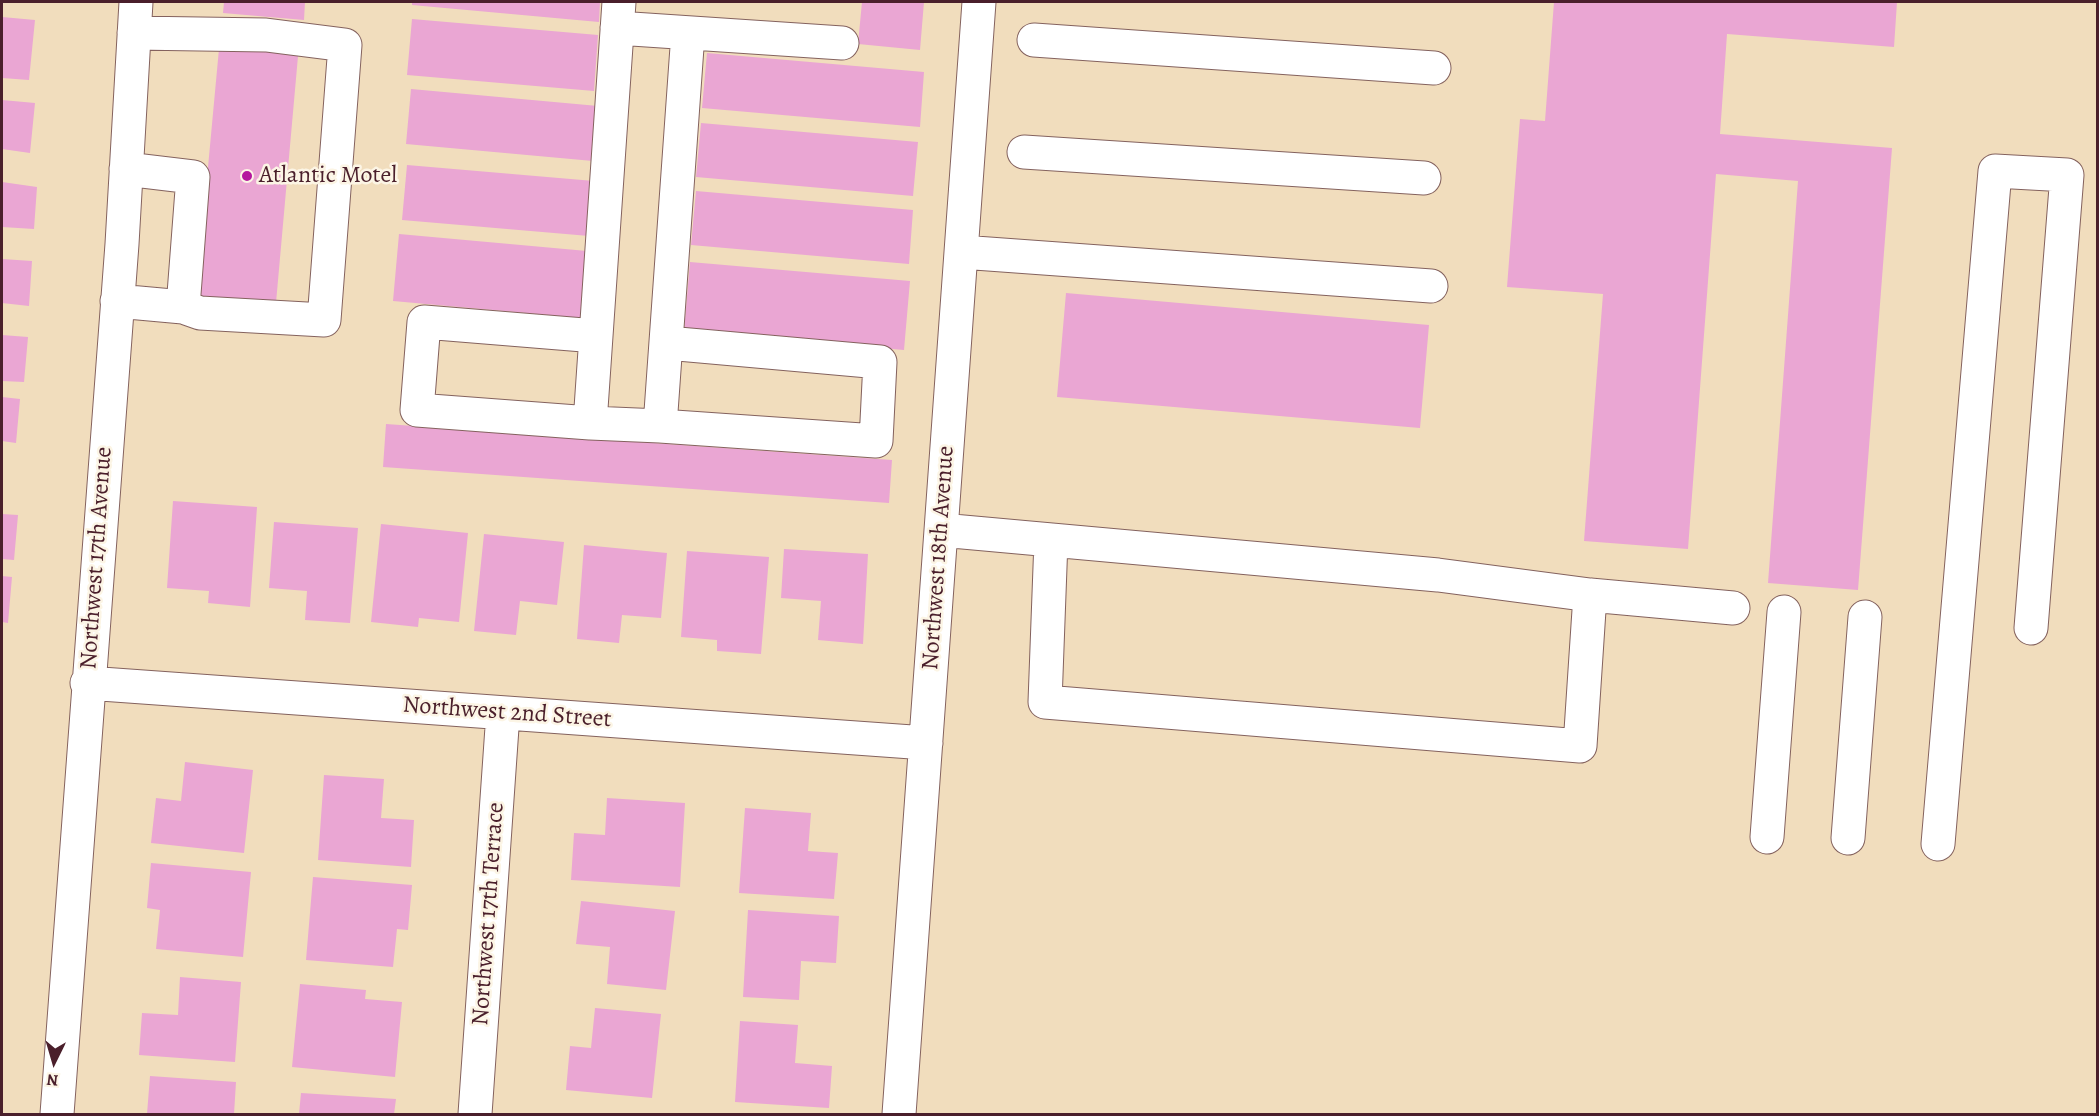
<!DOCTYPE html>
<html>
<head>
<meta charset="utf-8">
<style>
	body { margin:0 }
	#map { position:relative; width:2099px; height:1116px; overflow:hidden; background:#f1ddbd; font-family:Alegreya,serif }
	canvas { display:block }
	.frame { position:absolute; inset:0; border:3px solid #4a1f2b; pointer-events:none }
	.north { position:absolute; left:24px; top:1032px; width:60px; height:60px; -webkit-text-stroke:4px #fcf5e5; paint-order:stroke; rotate:185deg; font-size:16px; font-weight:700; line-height:24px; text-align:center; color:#4a1f2b }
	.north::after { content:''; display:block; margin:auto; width:21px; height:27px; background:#4a1f2b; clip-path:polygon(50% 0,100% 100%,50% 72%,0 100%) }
</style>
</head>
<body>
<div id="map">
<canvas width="2099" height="1116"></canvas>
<div class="frame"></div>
<div class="north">N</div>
</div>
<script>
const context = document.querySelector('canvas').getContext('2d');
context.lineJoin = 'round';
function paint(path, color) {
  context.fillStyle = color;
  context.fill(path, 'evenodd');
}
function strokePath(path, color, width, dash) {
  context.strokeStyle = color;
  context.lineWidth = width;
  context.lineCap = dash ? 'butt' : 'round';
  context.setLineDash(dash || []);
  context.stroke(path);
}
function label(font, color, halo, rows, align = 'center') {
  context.font = font + ' Alegreya,serif';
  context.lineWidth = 5;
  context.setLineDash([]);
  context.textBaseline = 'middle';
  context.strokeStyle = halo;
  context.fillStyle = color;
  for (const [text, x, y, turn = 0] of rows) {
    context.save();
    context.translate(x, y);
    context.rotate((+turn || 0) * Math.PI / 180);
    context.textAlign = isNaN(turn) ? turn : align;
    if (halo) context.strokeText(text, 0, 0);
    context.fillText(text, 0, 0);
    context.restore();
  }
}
const building = new Path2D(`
	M 224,2 L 305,2 L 304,20 L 223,13 Z
	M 412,2 L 600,2 L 599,22 L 412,5 Z
	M 862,2 L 924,2 L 920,50 L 858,44 Z
	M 1554,2 L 1897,2 L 1894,47 L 1727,34 L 1720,134 L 1892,148 L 1858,590 L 1768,583 L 1798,181 L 1716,174 L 1688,549 L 1584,541 L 1603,294 L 1507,287 L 1520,119 L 1545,121 Z
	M 2,17 L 35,20 L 29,80 L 2,78 Z
	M 412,19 L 598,35 L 594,91 L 407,75 Z
	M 220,38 L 299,45 L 275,314 L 195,307 Z
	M 707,53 L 924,72 L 920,127 L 702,108 Z
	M 411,89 L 598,106 L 593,161 L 406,144 Z
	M 2,100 L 35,103 L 30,153 L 2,149 Z
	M 701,123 L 918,142 L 913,196 L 696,177 Z
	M 407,165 L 594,181 L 589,236 L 402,220 Z
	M 2,182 L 37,187 L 34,229 L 2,227 Z
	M 696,191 L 913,210 L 909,264 L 691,245 Z
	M 399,234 L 587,251 L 581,318 L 393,301 Z
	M 2,259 L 32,261 L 29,306 L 2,303 Z
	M 690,262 L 910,281 L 904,350 L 684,331 Z
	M 1066,293 L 1429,325 L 1420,428 L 1057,397 Z
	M 2,335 L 28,337 L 24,382 L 2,381 Z
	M 2,397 L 20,399 L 16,443 L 2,441 Z
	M 386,424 L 892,460 L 889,503 L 383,467 Z
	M 173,501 L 257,507 L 250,607 L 208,603 L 209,591 L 167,588 Z
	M 2,514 L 18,515 L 14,560 L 2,559 Z
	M 274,522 L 358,528 L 350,623 L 305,620 L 307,591 L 269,588 Z
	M 381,524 L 468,533 L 459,622 L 419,618 L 418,627 L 371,622 Z
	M 484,534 L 564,542 L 557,605 L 520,601 L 516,635 L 474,631 Z
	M 584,545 L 667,553 L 661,618 L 622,615 L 619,643 L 577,639 Z
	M 784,549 L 868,554 L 863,644 L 818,640 L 821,601 L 781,598 Z
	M 687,551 L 769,557 L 761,654 L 717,651 L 717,640 L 681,637 Z
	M 2,576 L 12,577 L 8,623 L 2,622 Z
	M 185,762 L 253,770 L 244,853 L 151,843 L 156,798 L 181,801 Z
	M 324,775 L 384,779 L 381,818 L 414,820 L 411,867 L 318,860 Z
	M 607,798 L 685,803 L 680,887 L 571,880 L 574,833 L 605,835 Z
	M 745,808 L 811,813 L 808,851 L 838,853 L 834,899 L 739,893 Z
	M 151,863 L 251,872 L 243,957 L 156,949 L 160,910 L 147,908 Z
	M 313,877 L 412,885 L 408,930 L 397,929 L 393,967 L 306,960 Z
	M 581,901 L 675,911 L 666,990 L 607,984 L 610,947 L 576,944 Z
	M 748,910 L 839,916 L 836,963 L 801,961 L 799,1000 L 743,997 Z
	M 180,977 L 241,982 L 235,1062 L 139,1055 L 142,1013 L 178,1015 Z
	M 300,984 L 366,990 L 365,999 L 402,1002 L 395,1077 L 292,1067 Z
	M 595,1008 L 661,1014 L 652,1098 L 566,1090 L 570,1046 L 591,1048 Z
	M 740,1021 L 798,1025 L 795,1063 L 832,1066 L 829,1108 L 735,1102 Z
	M 150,1076 L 236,1082 L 234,1114 L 147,1114 Z
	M 301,1093 L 396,1099 L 394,1114 L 299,1114 Z`);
const minor = new Path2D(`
	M 617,28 L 842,43
	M 134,33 L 266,35 L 345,45 L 324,320 L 200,313 L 183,307
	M 1034,40 L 1434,68
	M 1024,152 L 1424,178
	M 961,252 L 1431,286
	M 117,301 L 183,307 L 193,177 L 126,169
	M 596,336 L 424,322 L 417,410 L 590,423 L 619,2
	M 667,343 L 880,362 L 876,441 L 660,426 L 688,33
	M 590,423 L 660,426
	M 941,530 L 1438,575 L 1590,595 L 1733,608
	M 1051,540 L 1045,702 L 1580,746 L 1590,595
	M 87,683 L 926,743
	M 1767,837 L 1784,612
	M 1848,838 L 1865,617
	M 1938,844 L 1995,171 L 2067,175 L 2031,628
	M 57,1114 L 122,244 L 136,2
	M 475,1114 L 503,713
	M 899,1114 L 979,2`);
const markers = [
	[247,176,6,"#b5179e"]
];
const poiNames = [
	["Atlantic Motel",259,176]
];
const streetNames = [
	["Northwest 17th Avenue",97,558,-86],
	["Northwest 18th Avenue",939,558,-86],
	["Northwest 2nd Street",507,713,4],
	["Northwest 17th Terrace",489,914,-86]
];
paint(building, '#eaa6d3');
strokePath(minor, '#84625e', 35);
strokePath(minor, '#fff', 33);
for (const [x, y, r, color] of markers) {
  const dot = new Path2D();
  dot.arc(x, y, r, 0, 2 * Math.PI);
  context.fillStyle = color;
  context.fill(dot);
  strokePath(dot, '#fcf5e5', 2);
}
label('24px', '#4a1f2b', '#fcf5e5', poiNames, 'left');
label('24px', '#4a1f2b', '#fcf5e5', streetNames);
</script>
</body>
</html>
